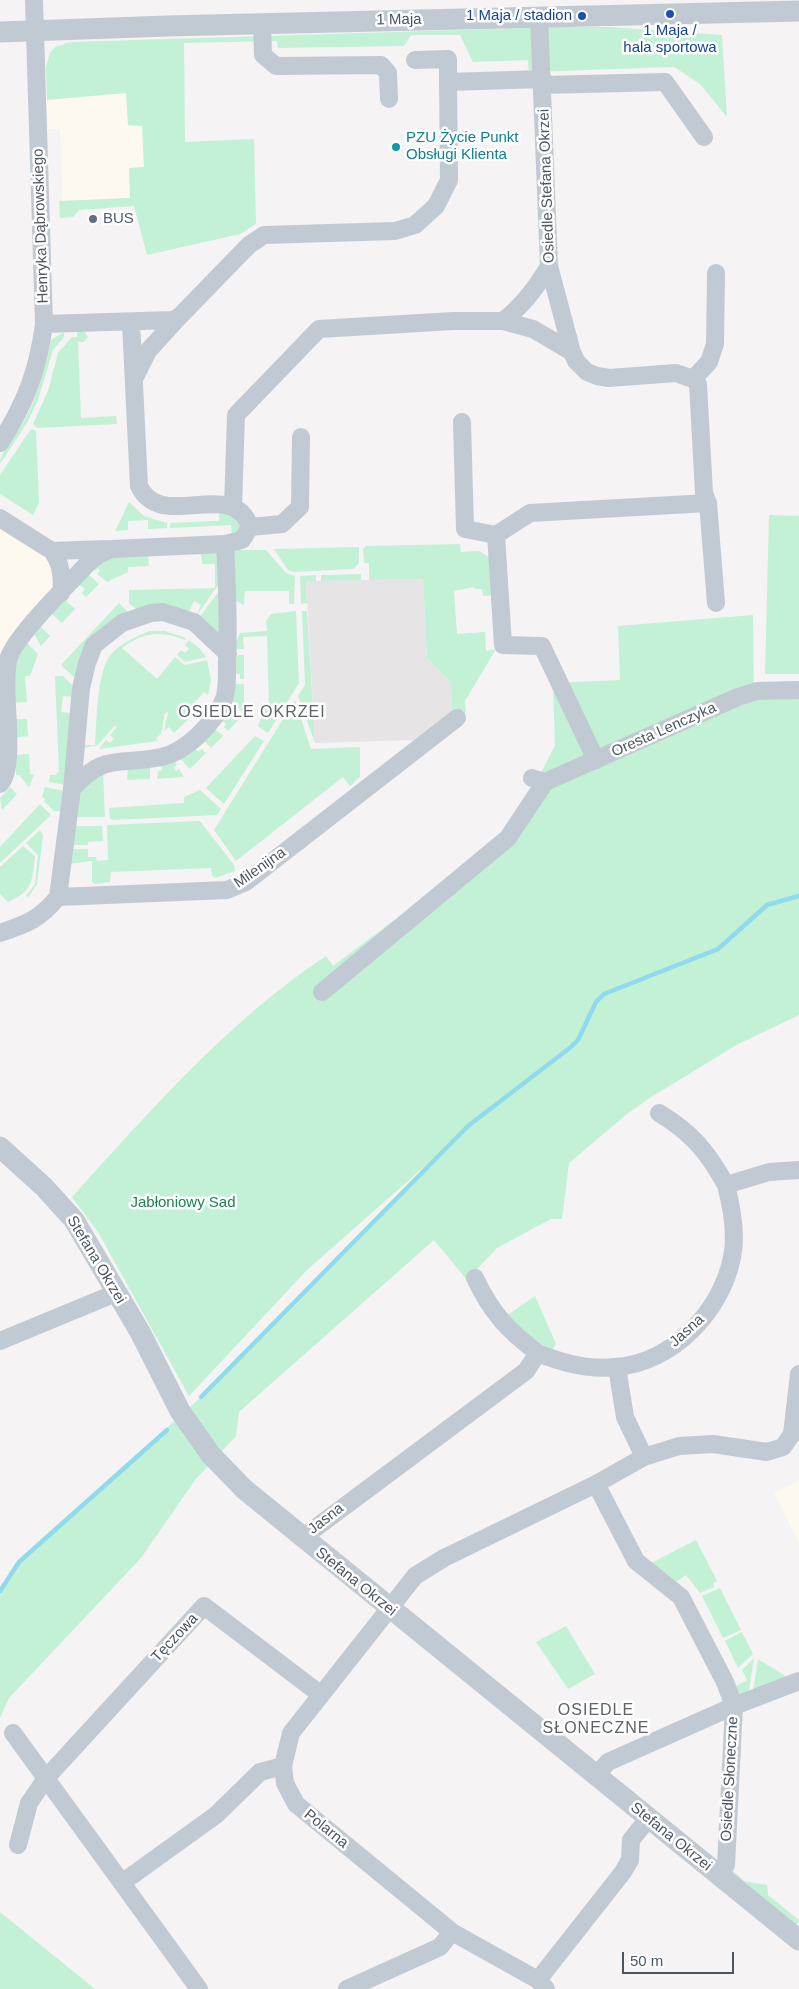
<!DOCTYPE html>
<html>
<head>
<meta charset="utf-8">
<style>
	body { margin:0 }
	#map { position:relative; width:799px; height:1989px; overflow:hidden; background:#f5f3f3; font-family:Helvetica,sans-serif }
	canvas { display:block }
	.scale { position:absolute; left:622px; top:1952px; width:112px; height:22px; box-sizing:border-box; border:2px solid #4a5661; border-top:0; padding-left:6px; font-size:15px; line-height:18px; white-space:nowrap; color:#4a5661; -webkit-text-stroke:4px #fff; paint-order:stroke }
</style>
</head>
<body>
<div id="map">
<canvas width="799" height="1989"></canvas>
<div class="scale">50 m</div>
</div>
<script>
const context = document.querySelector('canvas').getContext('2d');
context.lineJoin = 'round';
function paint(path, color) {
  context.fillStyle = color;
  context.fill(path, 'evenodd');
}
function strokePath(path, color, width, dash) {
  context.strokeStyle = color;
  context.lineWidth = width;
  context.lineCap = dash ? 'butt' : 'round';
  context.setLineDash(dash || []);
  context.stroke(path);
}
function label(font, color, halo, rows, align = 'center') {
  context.font = font + ' Helvetica,sans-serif';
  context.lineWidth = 5;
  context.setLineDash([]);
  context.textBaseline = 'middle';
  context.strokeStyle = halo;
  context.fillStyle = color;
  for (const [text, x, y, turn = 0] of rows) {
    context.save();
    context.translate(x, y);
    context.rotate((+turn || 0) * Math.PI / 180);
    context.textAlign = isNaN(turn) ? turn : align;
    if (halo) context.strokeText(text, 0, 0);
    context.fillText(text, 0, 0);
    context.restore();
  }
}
const commercial = new Path2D(`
	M 126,93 L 128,126 L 142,126 L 144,167 L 129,168 L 130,198 L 63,201 L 60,129 L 48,129 L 46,96 Z
	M 0,518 L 52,551 L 63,582 L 15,645 L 0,784 Z
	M 799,1480 L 799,1544 L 774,1493 Z`);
const education = new Path2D(`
	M 423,579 L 427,658 L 451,683 L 452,712 L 415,740 L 315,743 L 306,581 Z`);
const green = new Path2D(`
	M 555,27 L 610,27 L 722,35 L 727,117 L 700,84 L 674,67 L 529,72 L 528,60 L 473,62 L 460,35 L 411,35 L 404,46 L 278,48 L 277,41 L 184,43 L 185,142 L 254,139 L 256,224 L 240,234 L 147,255 L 134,206 L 79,210 L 73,217 L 60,218 L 59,201 L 130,198 L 129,168 L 144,167 L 142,126 L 128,125 L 126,93 L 47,100 L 46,67 L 50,53 L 55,47 L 70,42 Z
	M 77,331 L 84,331 L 88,337 L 84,342 L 78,342 L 81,418 L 116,416 L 117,424 L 38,428 L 33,424 L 48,391 L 58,353 L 72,337 L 77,337 Z
	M 64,332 L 64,337 L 53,350 L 38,400 L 27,423 L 0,464 C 0,453 10,444 16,434 C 35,406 44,374 51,340 Z
	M 31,429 L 36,431 L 39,503 L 33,515 L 0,494 L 0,475 Z
	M 129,502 L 144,516 L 167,523 L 167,528 L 148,529 L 148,520 L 128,521 L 128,530 L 115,531 Z
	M 219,509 L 236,516 L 242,531 L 232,536 L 231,525 L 170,528 L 170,523 L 219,521 Z
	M 769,515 L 799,516 L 799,674 L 765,674 Z
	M 460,544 L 461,552 L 479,551 L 492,559 L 494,595 L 483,596 L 482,589 L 475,589 L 474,587 L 454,591 L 457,634 L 485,632 L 486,651 L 496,649 L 465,701 L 466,712 L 458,716 L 452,712 L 451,683 L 427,658 L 423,579 L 369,580 L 369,563 L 364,563 L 363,549 L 366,546 Z
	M 359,547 L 359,563 L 353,569 L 294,572 L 288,570 L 274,549 Z
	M 240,548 L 241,550 L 266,550 L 286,573 L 295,576 L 294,604 L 289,604 L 289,591 L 245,591 L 244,605 L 234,600 L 232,552 Z
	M 201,552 L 218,554 L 221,581 L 196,616 L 201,605 L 194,601 L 188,613 L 138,611 L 129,603 L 129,590 L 215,588 L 215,564 L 202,564 Z
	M 148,554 L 149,566 L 128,567 L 128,572 L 107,582 L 97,574 L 100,571 L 98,568 L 95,571 L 92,568 L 113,556 Z
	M 361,574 L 361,580 L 321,581 L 321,575 Z
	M 89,575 L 99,584 L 86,597 L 82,593 L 85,589 L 80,585 L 77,588 L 75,586 Z
	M 316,575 L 316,581 L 306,581 L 307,603 L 301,604 L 300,576 Z
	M 222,587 L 224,637 L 199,618 Z
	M 64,599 L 75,609 L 62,623 L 51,613 Z
	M 119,603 L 130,614 L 76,679 L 61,665 Z
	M 296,611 L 299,683 L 268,733 L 258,726 L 265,709 L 269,709 L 267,636 L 243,637 L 244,649 L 233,649 L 240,633 L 267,631 L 266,621 L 271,614 Z
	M 302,611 L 307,611 L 315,743 L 298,696 L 305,685 Z
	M 753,615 L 754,699 L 799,699 L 799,1015 L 738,1044 L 653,1096 L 627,1114 L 569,1163 L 562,1219 L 551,1219 L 497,1248 L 467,1280 L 434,1240 L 239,1412 L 236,1436 L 195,1480 L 141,1558 L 9,1698 L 0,1718 L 0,1591 L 19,1562 L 201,1397 L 460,1135 L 307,1270 L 189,1396 L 98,1232 L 72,1197 C 151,1110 228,1021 326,956 L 333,966 L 497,843 L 524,805 L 555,746 L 553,683 L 620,680 L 618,626 Z
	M 39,625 L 50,636 L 41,646 L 33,632 Z
	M 150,631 L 165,631 L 186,638 L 185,640 C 161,630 142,632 122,648 L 157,679 L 175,657 L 185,665 L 207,660 L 211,680 L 208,695 L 204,692 L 196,701 L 192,698 L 201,707 L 174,733 L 169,727 L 164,731 L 168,712 L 165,713 L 161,734 L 156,738 L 158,741 L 99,749 L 106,740 L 110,743 L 114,739 L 110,735 L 117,727 L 115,725 L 98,745 L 80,749 L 82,745 L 95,745 C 97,722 96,668 113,652 C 123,642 137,636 150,631 Z
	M 189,640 L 199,648 L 206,657 L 185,662 L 177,655 L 181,650 L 185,653 L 189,649 L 185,645 Z
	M 25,641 L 38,654 L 30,676 L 25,676 L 27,702 L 12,703 L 11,670 Z
	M 238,655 L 244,655 L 244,679 L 240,679 L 240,674 L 233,674 L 233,657 L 238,657 Z
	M 55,676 L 63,676 L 76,689 L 74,697 L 63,696 L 61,712 L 72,713 L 66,785 L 49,782 L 50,775 L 55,775 L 59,771 Z
	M 233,684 L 244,684 L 244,714 L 231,700 Z
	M 295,700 L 311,749 L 360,747 L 360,777 L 350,786 L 343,777 L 236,861 L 214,830 Z
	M 228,706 L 232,710 L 230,713 L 240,718 L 228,731 L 224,727 L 226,724 L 223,721 L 220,724 L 218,723 Z
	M 13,719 L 27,719 L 28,736 L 14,738 Z
	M 214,728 L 223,736 L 211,748 L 203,739 Z
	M 255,736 L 264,741 L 224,804 L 206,788 Z
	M 195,748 L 198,752 L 202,749 L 206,753 L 190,769 L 178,756 Z
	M 29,754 L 30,774 L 34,775 L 29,787 L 19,775 L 16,775 L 15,755 Z
	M 173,759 L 177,765 L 174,768 L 176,771 L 179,769 L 184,777 L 157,779 L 158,771 L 162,770 L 162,767 L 158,766 L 158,764 Z
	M 150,765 L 150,779 L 127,780 L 128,767 Z
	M 103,770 L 105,817 L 74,817 C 80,792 81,784 103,770 Z
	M 10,787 L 17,794 L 2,810 L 0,798 Z
	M 45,787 L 64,791 L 60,811 L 54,811 L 44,801 L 45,799 L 42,797 Z
	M 200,790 L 221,809 L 217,815 L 112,820 L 110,818 L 109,808 L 184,803 L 184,797 Z
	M 40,804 L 51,815 L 0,863 L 0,847 Z
	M 200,821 L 234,865 L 235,871 L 215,878 L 212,875 L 211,868 L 111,872 L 110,882 L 95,884 L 92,882 L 92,861 L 69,864 L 70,849 L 88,849 L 88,857 L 96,857 L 97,861 L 108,860 L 107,825 Z
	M 73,826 L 102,826 L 103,841 L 88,842 L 88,845 L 71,845 Z
	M 40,830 L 43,835 L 37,884 L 28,897 L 26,896 L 35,884 L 38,855 L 26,843 Z
	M 23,846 L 35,856 C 32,881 33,891 8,902 L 0,894 L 0,867 Z
	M 535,1296 L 556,1344 L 552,1350 L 534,1340 L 506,1316 Z
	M 696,1540 L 717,1581 L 713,1583 L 714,1587 L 700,1593 L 686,1575 L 676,1582 L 649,1564 Z
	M 720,1588 L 741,1630 L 723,1638 L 702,1596 Z
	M 566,1626 L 595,1674 L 568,1689 L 536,1642 Z
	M 742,1632 L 753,1654 L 738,1668 L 725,1641 Z
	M 754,1658 L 748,1697 L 738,1695 L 734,1687 L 747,1680 L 742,1670 Z
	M 758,1659 L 787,1677 L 753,1692 Z
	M 726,1867 L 730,1868 L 744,1881 L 767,1885 L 768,1895 L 799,1920 L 795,1929 Z
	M 0,1912 L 95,1989 L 0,1989 Z`);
const stream = new Path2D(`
	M 201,1397 L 468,1126 L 571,1047 L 578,1040 L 596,1002 L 604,994 L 718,949 L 767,905 L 799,896
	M 0,1591 L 19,1562 L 167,1430`);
const minor = new Path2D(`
	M 539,17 L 549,266 L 572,352 L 576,361 L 587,372 L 597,376 L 609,378 L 676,373 L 693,379 L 698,384 L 704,493 L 708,503 L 716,603
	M 262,24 L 263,55 L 276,66 L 381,65 L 388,73 L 389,99
	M 415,60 L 448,59 L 448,82
	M 543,85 L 665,82 L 704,137
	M 503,321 L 533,329 L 572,352
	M 131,323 L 139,486 C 161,533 233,476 250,527
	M 44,324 L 173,320 L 180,316 L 249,245 L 264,235 L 395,231 L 415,225 L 436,206 L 449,180 L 448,82 L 543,79
	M 135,377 L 148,351 L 178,318
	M 693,379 L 709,362 L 715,344 L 716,273
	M 462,422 L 465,529 L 496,535
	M 0,443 C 25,404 38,371 44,324 L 34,0
	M 233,506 L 236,415 L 319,329 L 453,321 L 503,321 C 522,306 537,287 549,266
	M 0,518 L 52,551 L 107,549
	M 52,551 C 62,564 63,578 61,593
	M 596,760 L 542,646 L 503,645 L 496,535 L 530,513 L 708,503
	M 532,778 L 545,782 L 738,697 L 757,691 L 799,690
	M 0,784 C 18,764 0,688 9,657 C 17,634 71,582 90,561 L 100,554 L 112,549 L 225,544
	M 72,789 C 105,752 118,766 161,757 C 186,752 215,723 224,699 C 228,688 227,673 227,662 C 229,622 227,583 225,544 L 242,540 L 250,527 L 282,524 L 300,507 L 301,437
	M 58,897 L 72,789 L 81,688 L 87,663 L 94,645 L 122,623 L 151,613 L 163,612 L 194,622 L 228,654
	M 0,933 C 27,924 40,919 58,897 L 227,890 L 246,882 L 457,718
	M 322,992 L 508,838 L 545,782
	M 659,1113 C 692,1133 707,1151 726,1185
	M 475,1278 C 491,1312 508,1331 538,1353
	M 0,1341 L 116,1293
	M 617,1367 L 625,1417 L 644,1457
	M 596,1484 L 636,1561 L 681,1597 L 725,1682 L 734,1706 L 726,1865 L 716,1874
	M 302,1538 L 526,1371 L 538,1353 C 562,1363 589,1370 616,1367 C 672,1363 722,1311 732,1257 C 737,1234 732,1208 726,1185 L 769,1172 L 799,1170
	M 13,1733 L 199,1989
	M 596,1775 L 608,1762 L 734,1706 L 799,1681
	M 18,1845 L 29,1803 L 47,1777 L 204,1606 L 320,1694
	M 123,1882 L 216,1815 L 260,1772 L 283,1766
	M 538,1980 L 623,1872 L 630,1860 L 631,1840 L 648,1819
	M 347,1989 L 440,1947 L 452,1932
	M 546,1989 L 538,1980 L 452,1932 L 296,1804 L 285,1783 L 283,1766 L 291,1733 L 415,1576 L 444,1558 L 596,1484 L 644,1457 L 679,1446 L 713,1444 L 767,1452 L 783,1447 L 792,1434 L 799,1374`);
const tertiary = new Path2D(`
	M 0,32 L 167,26 L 799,11
	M 0,1147 L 44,1187 L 74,1220 L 140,1332 L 180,1411 L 211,1455 L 244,1489 L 799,1940`);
const markers = [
	[670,14,5,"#1a4fb4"],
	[582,16,5,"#1a4fb4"],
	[396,147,5,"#0f9aa8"],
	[93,219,5,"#5c6f8a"]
];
const transitNames = [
	["1 Maja / stadion",572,16],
	["1 Maja /",670,31,"center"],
	["hala sportowa",670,48,"center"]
];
const streetNames = [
	["1 Maja",399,20,-1],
	["Osiedle Stefana Okrzei",547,186,-92],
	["Henryka Dąbrowskiego",41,226,-92],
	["Oresta Lenczyka",664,730,-24],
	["Milenijna",260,868,-35],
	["Stefana Okrzei",96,1260,59],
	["Jasna",687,1331,-42],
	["Jasna",326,1519,-38],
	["Stefana Okrzei",356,1582,39],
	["Tęczowa",175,1638,-47],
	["Osiedle Słoneczne",730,1779,-87],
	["Polarna",326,1829,39],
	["Stefana Okrzei",671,1837,39]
];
const cultureNames = [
	["PZU Życie Punkt",406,138],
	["Obsługi Klienta",406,155]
];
const serviceNames = [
	["BUS",103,219]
];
const parkNames = [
	["Jabłoniowy Sad",183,1203]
];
const neighbourhoodNames = [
	["OSIEDLE OKRZEI",252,713],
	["OSIEDLE",596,1711],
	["SŁONECZNE",596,1729]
];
paint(commercial, '#fdf9ef');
paint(education, '#e6e4e5');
paint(green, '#c3f1d5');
strokePath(stream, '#90daee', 4.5);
strokePath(minor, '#c1cad2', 18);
strokePath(tertiary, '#c1cad2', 21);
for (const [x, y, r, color] of markers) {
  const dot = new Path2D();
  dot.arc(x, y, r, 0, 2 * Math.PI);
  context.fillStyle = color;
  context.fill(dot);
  strokePath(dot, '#fff', 2);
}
label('15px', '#164399', '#fff', transitNames, 'right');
label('15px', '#4a5661', '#fff', streetNames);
label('15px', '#0d838f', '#fff', cultureNames, 'left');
label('15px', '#4e5e75', '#fff', serviceNames, 'left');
label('15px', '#17864f', '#fff', parkNames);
context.letterSpacing = '1px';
label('16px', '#5f6368', '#fff', neighbourhoodNames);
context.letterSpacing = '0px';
</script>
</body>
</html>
